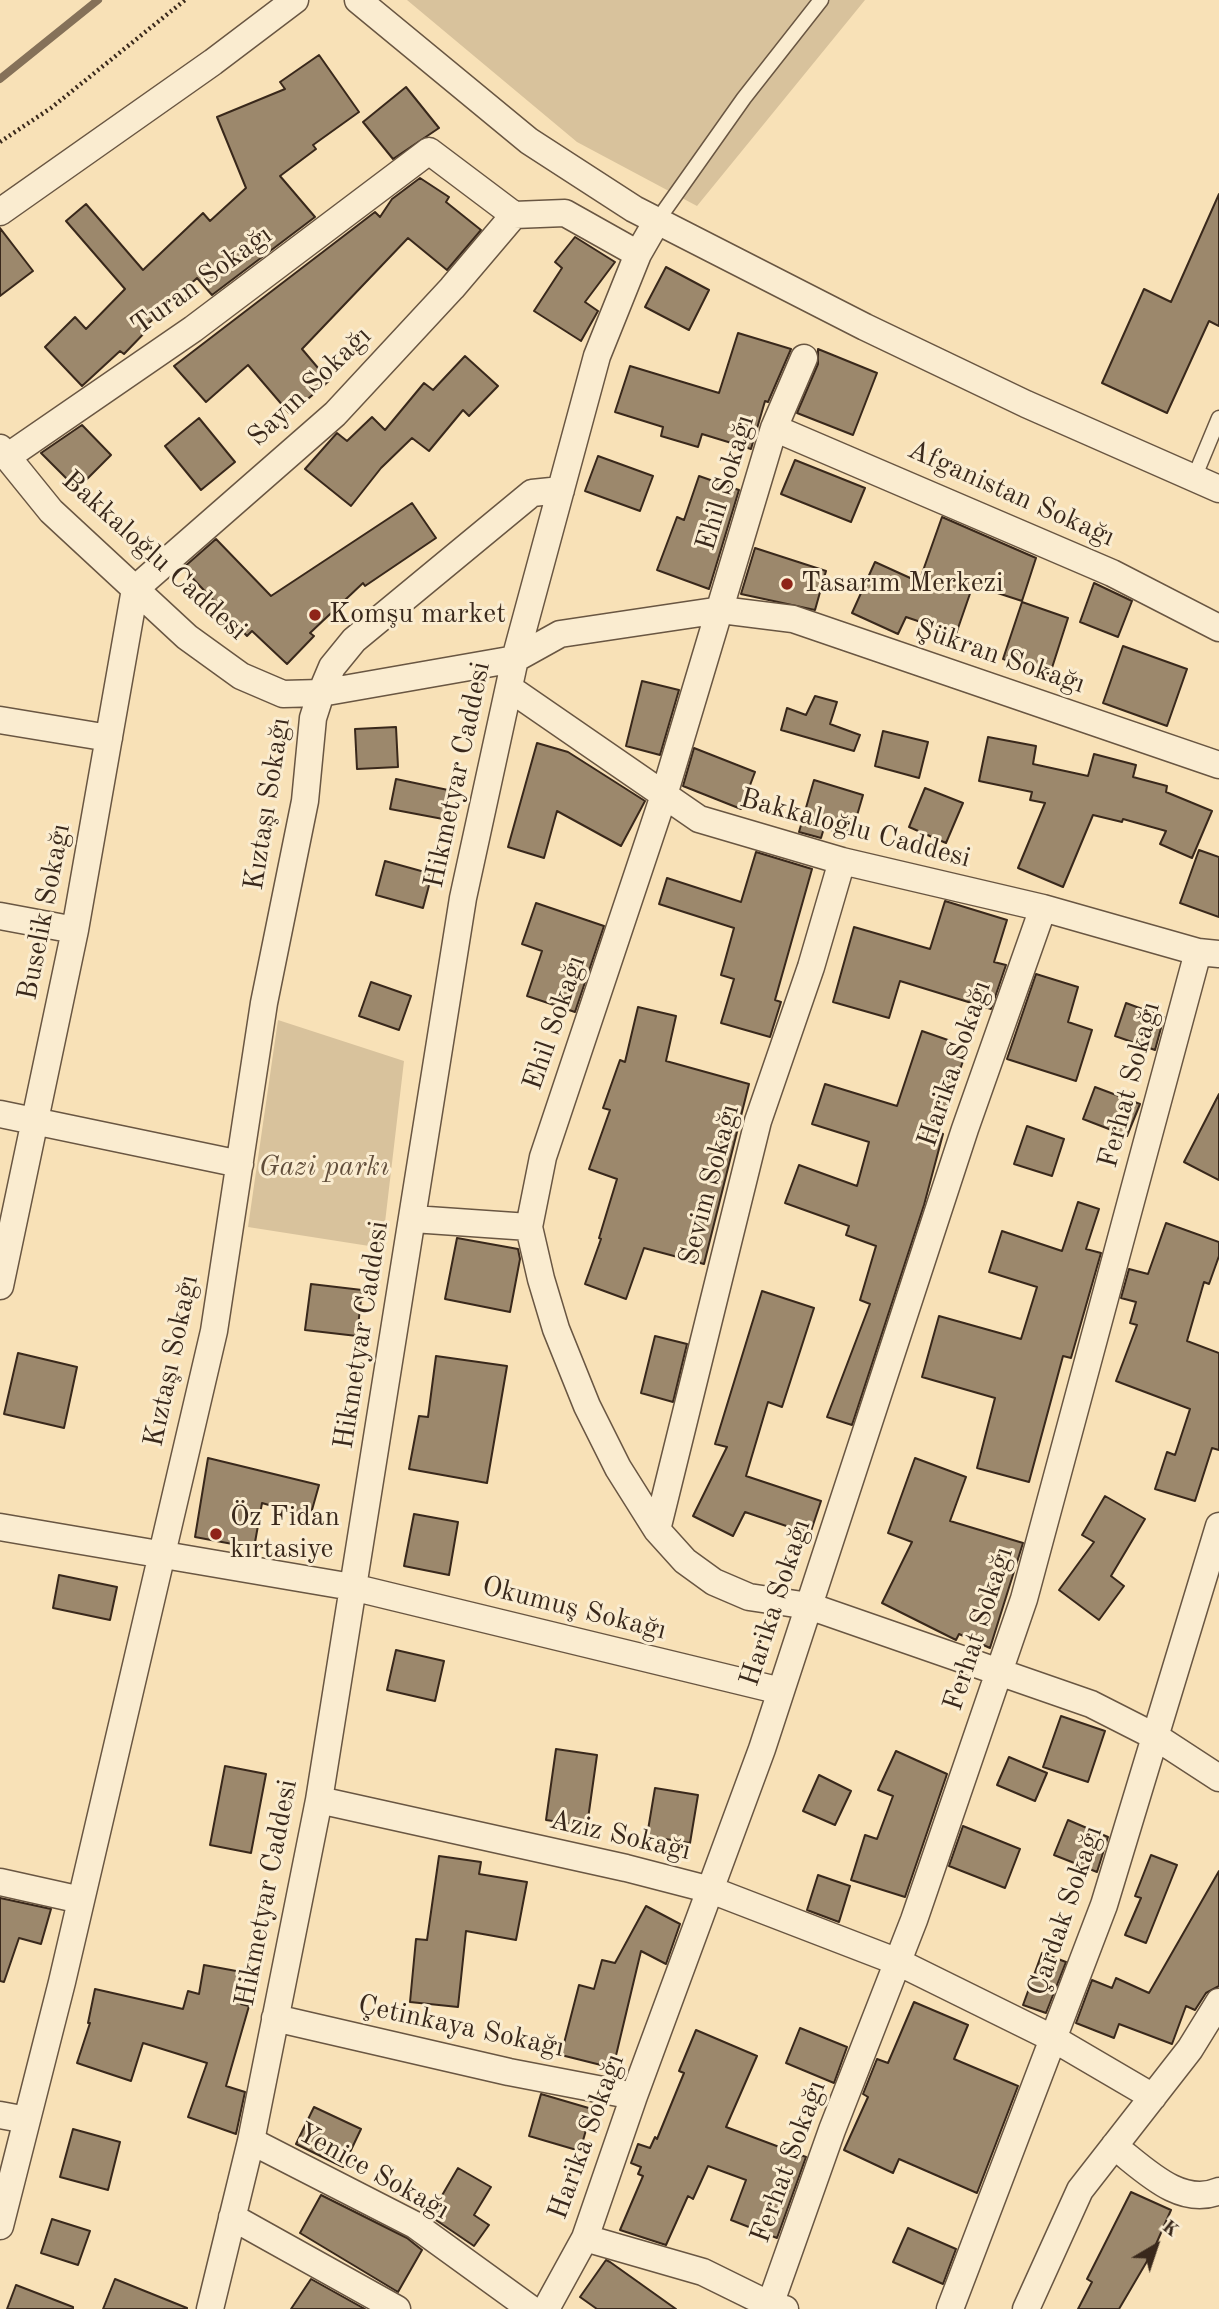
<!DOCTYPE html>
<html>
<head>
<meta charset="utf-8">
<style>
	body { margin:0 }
	#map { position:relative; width:1219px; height:2309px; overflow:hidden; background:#f8e1b7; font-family:"Old Standard TT",serif }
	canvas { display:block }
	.north { position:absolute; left:1121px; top:2211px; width:70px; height:70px; -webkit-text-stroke:5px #faecd0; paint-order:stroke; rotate:39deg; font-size:19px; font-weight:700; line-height:28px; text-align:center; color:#39281b }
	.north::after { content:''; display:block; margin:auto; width:24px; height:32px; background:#39281b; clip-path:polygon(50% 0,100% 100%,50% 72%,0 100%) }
</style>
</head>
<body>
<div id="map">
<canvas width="1219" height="2309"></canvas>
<div class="north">K</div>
</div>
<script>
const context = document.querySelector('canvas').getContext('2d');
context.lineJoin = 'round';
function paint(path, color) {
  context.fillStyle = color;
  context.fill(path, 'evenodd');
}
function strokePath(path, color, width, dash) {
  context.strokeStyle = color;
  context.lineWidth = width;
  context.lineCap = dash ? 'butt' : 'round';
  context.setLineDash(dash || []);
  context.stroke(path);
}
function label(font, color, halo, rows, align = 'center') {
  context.font = font + ' "Old Standard TT",serif';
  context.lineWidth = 6;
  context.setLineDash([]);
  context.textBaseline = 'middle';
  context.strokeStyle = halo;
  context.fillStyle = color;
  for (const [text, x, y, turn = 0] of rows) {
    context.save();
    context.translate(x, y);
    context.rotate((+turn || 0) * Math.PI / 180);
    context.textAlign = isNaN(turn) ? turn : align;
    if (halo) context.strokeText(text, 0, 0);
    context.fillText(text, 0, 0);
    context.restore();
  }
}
const green = new Path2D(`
	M 407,0 L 865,0 L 697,206 L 577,142 Z
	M 278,1020 L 404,1061 L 382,1248 L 248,1227 Z`);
const stream = new Path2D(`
	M 0,79 L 98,0`);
const building = new Path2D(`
	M 319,55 L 359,112 L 313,145 L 316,149 L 280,176 L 315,217 L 212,295 L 197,278 L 149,323 L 152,325 L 124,354 L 120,351 L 82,386 L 45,347 L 75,317 L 86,329 L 125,289 L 66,221 L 86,204 L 143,270 L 203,213 L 210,221 L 246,188 L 217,117 L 285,89 L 280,82 Z
	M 406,87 L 439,128 L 393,159 L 363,122 Z
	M 420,178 L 449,197 L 446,202 L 481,230 L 447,270 L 408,238 L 302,349 L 329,381 L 290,414 L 248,365 L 206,402 L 174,366 L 375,212 L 380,217 L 392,199 Z
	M 1219,194 L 1219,326 L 1209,321 L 1167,413 L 1102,383 L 1144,289 L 1171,302 Z
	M 0,228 L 33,271 L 0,296 Z
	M 575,237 L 615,262 L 585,302 L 598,311 L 581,341 L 534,311 L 562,268 L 555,262 Z
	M 666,267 L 709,290 L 689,330 L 645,307 Z
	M 738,333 L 791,349 L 768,402 L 765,401 L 751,449 L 702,434 L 698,447 L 661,436 L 663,427 L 615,412 L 630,366 L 719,393 Z
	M 818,349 L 877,373 L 853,435 L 797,413 L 818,364 Z
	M 465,356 L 498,386 L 469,416 L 463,410 L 429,451 L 412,438 L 381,468 L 351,506 L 305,469 L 337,433 L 347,441 L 372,417 L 385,430 L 424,383 L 433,390 Z
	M 199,418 L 235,462 L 201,490 L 165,446 Z
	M 82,425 L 111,455 L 77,489 L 41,453 Z
	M 598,456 L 653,476 L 640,511 L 585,491 Z
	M 795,460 L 865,488 L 851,522 L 781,494 Z
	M 699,476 L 739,490 L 709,589 L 657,570 L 677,517 L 684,520 Z
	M 412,503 L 436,538 L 365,586 L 363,583 L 310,633 L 314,636 L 287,664 L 252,631 L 247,636 L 183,568 L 216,539 L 271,596 Z
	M 942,517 L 1036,558 L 1022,601 L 973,585 L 956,634 L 906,617 L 898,634 L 852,613 L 875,562 L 919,582 Z
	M 755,548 L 826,571 L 815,610 L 741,594 Z
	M 1094,583 L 1132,601 L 1118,637 L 1080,622 Z
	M 1022,602 L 1068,618 L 1050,674 L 1003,659 Z
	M 1123,646 L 1187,669 L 1167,726 L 1103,703 Z
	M 642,681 L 679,690 L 660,755 L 626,746 Z
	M 815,696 L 837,702 L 830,724 L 860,735 L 854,751 L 781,730 L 787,708 L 806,715 Z
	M 396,727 L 398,767 L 357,769 L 355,729 Z
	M 883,731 L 928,742 L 919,778 L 875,766 Z
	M 988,737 L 1036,746 L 1033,764 L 1088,776 L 1094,754 L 1136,765 L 1133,777 L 1167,786 L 1166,792 L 1212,811 L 1192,858 L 1160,844 L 1166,831 L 1123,819 L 1122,822 L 1093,815 L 1063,887 L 1018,868 L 1045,803 L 1030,800 L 1032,792 L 979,781 Z
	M 537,743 L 568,752 L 645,801 L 621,846 L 557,811 L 544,858 L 508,847 Z
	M 694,748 L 755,772 L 741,809 L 683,786 Z
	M 396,779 L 448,790 L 443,819 L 390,809 Z
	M 814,780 L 863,795 L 851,836 L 824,828 L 821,838 L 799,832 Z
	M 925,788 L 963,803 L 946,843 L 909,827 Z
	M 1199,850 L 1219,857 L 1219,917 L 1180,903 Z
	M 756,852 L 812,869 L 775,1000 L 781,1002 L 770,1037 L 721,1023 L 734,979 L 721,975 L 734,928 L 659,904 L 667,878 L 741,902 Z
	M 385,861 L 432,874 L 423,908 L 376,895 Z
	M 945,901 L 1007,920 L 994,962 L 1006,965 L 991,1009 L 900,981 L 889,1018 L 833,1002 L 854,927 L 930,949 Z
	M 536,903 L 604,926 L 575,1012 L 527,996 L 542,951 L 522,944 Z
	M 1036,974 L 1078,987 L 1068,1022 L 1092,1030 L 1076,1081 L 1007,1059 Z
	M 371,982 L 411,996 L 399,1030 L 359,1016 Z
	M 1126,1003 L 1164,1017 L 1155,1050 L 1115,1036 Z
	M 638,1007 L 676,1016 L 666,1061 L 749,1084 L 704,1264 L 644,1248 L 626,1299 L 585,1284 L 601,1239 L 599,1238 L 617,1179 L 589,1169 L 610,1110 L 603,1108 L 620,1060 L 625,1062 Z
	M 922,1031 L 968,1047 L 938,1132 L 943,1134 L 924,1205 L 852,1425 L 827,1417 L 870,1304 L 860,1300 L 876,1246 L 846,1235 L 849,1226 L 785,1203 L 799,1165 L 857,1186 L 869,1142 L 812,1124 L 825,1084 L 897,1106 Z
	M 1095,1087 L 1140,1104 L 1127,1136 L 1083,1119 Z
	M 1219,1094 L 1219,1180 L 1184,1162 Z
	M 1027,1126 L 1064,1139 L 1052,1176 L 1014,1164 Z
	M 1078,1202 L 1099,1209 L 1086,1249 L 1101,1253 L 1071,1358 L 1063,1356 L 1029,1482 L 977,1468 L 995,1398 L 922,1377 L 939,1316 L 1021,1339 L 1037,1287 L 989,1272 L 1002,1231 L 1062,1251 Z
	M 1166,1223 L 1219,1242 L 1219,1256 L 1209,1284 L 1204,1282 L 1187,1341 L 1219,1353 L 1219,1450 L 1212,1448 L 1195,1501 L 1155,1489 L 1167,1452 L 1175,1455 L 1190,1409 L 1116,1381 L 1137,1325 L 1130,1323 L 1136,1302 L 1121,1298 L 1129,1269 L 1148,1274 Z
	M 457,1238 L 518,1249 L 520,1259 L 510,1312 L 445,1299 Z
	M 311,1284 L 362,1290 L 357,1336 L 305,1330 Z
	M 762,1291 L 814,1308 L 782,1407 L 768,1402 L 746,1476 L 821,1501 L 810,1534 L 745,1512 L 733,1536 L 693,1516 L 727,1447 L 715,1444 Z
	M 655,1336 L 687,1344 L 673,1402 L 641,1393 Z
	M 18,1353 L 77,1367 L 64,1428 L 4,1414 Z
	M 436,1356 L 507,1366 L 487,1483 L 409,1469 L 419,1416 L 428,1417 Z
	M 208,1458 L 319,1485 L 310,1517 L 262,1503 L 254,1548 L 195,1537 Z
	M 915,1458 L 966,1477 L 950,1521 L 1023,1543 L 990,1648 L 959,1634 L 956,1640 L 882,1603 L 912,1542 L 888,1533 Z
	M 1105,1496 L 1145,1519 L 1111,1576 L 1124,1586 L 1099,1620 L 1059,1590 L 1094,1542 L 1082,1535 Z
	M 414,1514 L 458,1522 L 449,1575 L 404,1566 Z
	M 59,1575 L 117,1587 L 110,1620 L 53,1608 Z
	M 396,1650 L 444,1661 L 435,1701 L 387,1690 Z
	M 1061,1716 L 1105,1731 L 1088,1782 L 1043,1767 Z
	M 556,1749 L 597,1755 L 587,1826 L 546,1820 Z
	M 896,1751 L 947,1774 L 905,1897 L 851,1880 L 865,1835 L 877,1839 L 893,1796 L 878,1790 Z
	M 1009,1757 L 1047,1773 L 1035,1801 L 997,1785 Z
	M 225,1766 L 266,1774 L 251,1853 L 210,1845 Z
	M 819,1775 L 851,1791 L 835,1825 L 803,1811 Z
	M 655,1788 L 698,1795 L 690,1843 L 647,1836 Z
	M 1068,1820 L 1108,1837 L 1097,1872 L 1054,1855 Z
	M 963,1826 L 1020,1849 L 1005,1888 L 949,1866 Z
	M 1151,1855 L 1177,1865 L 1146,1943 L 1125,1935 L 1141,1898 L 1135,1896 Z
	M 439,1856 L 481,1862 L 479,1874 L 527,1882 L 516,1940 L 466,1931 L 458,2007 L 410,2002 L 416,1939 L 427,1940 Z
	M 1219,1871 L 1219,1986 L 1206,1993 L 1195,2010 L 1186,2006 L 1172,2044 L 1119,2024 L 1114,2038 L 1076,2023 L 1092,1980 L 1112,1988 L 1116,1978 L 1149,1993 Z
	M 818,1875 L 850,1886 L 839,1922 L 807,1910 Z
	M 0,1898 L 51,1909 L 41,1944 L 19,1938 L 4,1982 L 0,1981 Z
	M 646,1906 L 680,1924 L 666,1964 L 641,1951 L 613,2068 L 561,2055 L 579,1985 L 594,1989 L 602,1960 L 615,1963 Z
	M 1042,1953 L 1066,1962 L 1046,2013 L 1023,2005 Z
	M 204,1965 L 247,1973 L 241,2004 L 249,2006 L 226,2086 L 245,2092 L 236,2134 L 188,2117 L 207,2063 L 143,2043 L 131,2081 L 77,2063 L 90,2023 L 88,2023 L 95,1989 L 183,2009 L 188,1991 L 199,1994 Z
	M 914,2002 L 968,2025 L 954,2059 L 1018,2086 L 977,2193 L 899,2159 L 893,2173 L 844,2150 L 868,2097 L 863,2094 L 877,2059 L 888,2063 Z
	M 800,2028 L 847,2047 L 834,2083 L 786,2063 Z
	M 696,2030 L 757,2056 L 726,2127 L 806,2157 L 777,2238 L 731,2220 L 746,2180 L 708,2166 L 693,2199 L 688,2196 L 666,2245 L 620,2230 L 643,2176 L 638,2174 L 641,2167 L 631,2163 L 638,2144 L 650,2148 L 655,2137 L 657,2139 L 684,2073 L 679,2071 Z
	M 541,2094 L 592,2109 L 580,2151 L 529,2136 Z
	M 314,2107 L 361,2129 L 343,2167 L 296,2144 Z
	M 73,2129 L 120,2142 L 108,2190 L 60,2177 Z
	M 458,2168 L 491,2187 L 474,2215 L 489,2225 L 474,2246 L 430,2216 Z
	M 1131,2192 L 1171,2210 L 1153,2251 L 1119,2309 L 1078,2309 L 1092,2282 L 1087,2279 Z
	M 321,2195 L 407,2238 L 422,2250 L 398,2292 L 300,2233 Z
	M 52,2219 L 90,2231 L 78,2265 L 41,2253 Z
	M 908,2228 L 956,2249 L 943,2284 L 893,2262 Z
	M 606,2260 L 610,2262 L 676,2309 L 597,2309 L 580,2297 Z
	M 115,2279 L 187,2308 L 187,2309 L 103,2309 Z
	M 311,2279 L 365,2309 L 291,2309 Z
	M 16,2285 L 73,2307 L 73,2309 L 7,2309 Z`);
const path = new Path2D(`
	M 0,142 L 51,108 L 185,0`);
const service = new Path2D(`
	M 657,221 L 744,98 L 821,0
	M 1194,478 L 1219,418`);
const minor = new Path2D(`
	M 358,0 L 529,141 L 634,209 L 865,327 L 1026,404 L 1219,489
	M 0,212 L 213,62 L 295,0
	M 804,358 L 774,428 L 664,795 L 543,1157 L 529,1227 L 541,1279 L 556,1329 L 587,1406 L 618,1468 L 657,1530 L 685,1561 L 714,1582 L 749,1597 L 809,1606 L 1091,1704 L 1156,1737 L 1219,1778
	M 774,428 L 1112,573 L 1219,628
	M 0,448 L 51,511 L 187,637 L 241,676 L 283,694 L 321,693 L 332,667 L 354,640 L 532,493 L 561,490
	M 7,457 L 193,329 L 429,151 L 514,215 L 565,213 L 638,254
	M 509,688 L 699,819 L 842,861 L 1043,908 L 1198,952 L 1219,954
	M 0,720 L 109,738
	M 0,916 L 75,930
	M 0,1114 L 240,1164
	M 413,1219 L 529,1227
	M 0,1286 L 75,930 L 135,589 L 335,414 L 452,288 L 514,215
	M 0,1527 L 352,1587 L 781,1691
	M 657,1530 L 758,1121 L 811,967 L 842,861
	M 319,1800 L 626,1868 L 711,1890 L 898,1962 L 1054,2039 L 1153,2097
	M 0,1882 L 81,1900
	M 275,2018 L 509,2072 L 634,2096
	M 0,2115 L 27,2120
	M 251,2141 L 415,2225 L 531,2309
	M 1114,2146 C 1143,2168 1180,2208 1219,2191
	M 232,2217 L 397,2309
	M 0,2226 L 62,1982 L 214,1331 L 264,1003 L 305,801 L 313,718 L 321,693 L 515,659 L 560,634 L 721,610 L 793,619 L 1219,765
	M 585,2238 L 703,2272 L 770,2305 L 785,2309
	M 210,2309 L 251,2141 L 319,1800 L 463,898 L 515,659 L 597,356 L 638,254 L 657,221
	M 546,2309 L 585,2238 L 634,2096 L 762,1749 L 965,1129 L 1043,908
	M 772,2309 L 770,2305 L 832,2130 L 914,1920 L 1024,1599 L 1198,952
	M 950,2309 L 1104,1905 L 1219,1526
	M 1026,2309 L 1080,2190 L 1190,2049 L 1219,2002`);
const markers = [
	[787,584,7,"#8f2418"],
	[315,615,7,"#8f2418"],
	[216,1534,7,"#8f2418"]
];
const streetNames = [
	["Turan Sokağı",202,281,-36],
	["Sayın Sokağı",310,387,-44],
	["Ehil Sokağı",726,483,-73],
	["Afganistan Sokağı",1011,494,24],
	["Bakkaloğlu Caddesi",154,556,42],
	["Şükran Sokağı",1000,657,19],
	["Hikmetyar Caddesi",458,775,-78],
	["Kıztaşı Sokağı",268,804,-81],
	["Bakkaloğlu Caddesi",855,829,15],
	["Buselik Sokağı",45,912,-79],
	["Ehil Sokağı",555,1023,-71],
	["Harika Sokağı",955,1064,-71],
	["Ferhat Sokağı",1130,1085,-75],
	["Sevim Sokağı",710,1185,-75],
	["Hikmetyar Caddesi",362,1335,-81],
	["Kıztaşı Sokağı",172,1361,-78],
	["Harika Sokağı",776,1603,-72],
	["Okumuş Sokağı",574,1609,14],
	["Ferhat Sokağı",979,1629,-72],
	["Aziz Sokağı",620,1836,13],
	["Hikmetyar Caddesi",267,1893,-79],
	["Çardak Sokağı",1066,1911,-71],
	["Çetinkaya Sokağı",461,2027,12],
	["Harika Sokağı",587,2137,-70],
	["Ferhat Sokağı",789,2162,-70],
	["Yenice Sokağı",373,2172,29]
];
const poiNames = [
	["Tasarım Merkezi",801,584],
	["Komşu market",329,615],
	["Öz Fidan",230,1518],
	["kırtasiye",230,1550]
];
const parkNames = [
	["Gazi parkı",324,1168]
];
paint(green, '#d8c29c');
strokePath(stream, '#857159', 8);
paint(building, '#9c886c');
strokePath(building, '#39281b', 2);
strokePath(service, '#695642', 17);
strokePath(minor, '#695642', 29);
strokePath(path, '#39281b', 4.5, [2, 3.5]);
strokePath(service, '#faecd0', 14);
strokePath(minor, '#faecd0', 26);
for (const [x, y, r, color] of markers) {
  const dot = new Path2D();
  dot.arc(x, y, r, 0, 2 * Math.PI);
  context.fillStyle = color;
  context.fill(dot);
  strokePath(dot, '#faecd0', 2.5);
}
label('28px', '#39281b', '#faecd0', streetNames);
label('28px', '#39281b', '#faecd0', poiNames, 'left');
label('italic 28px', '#614e3b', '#faecd0', parkNames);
</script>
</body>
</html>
